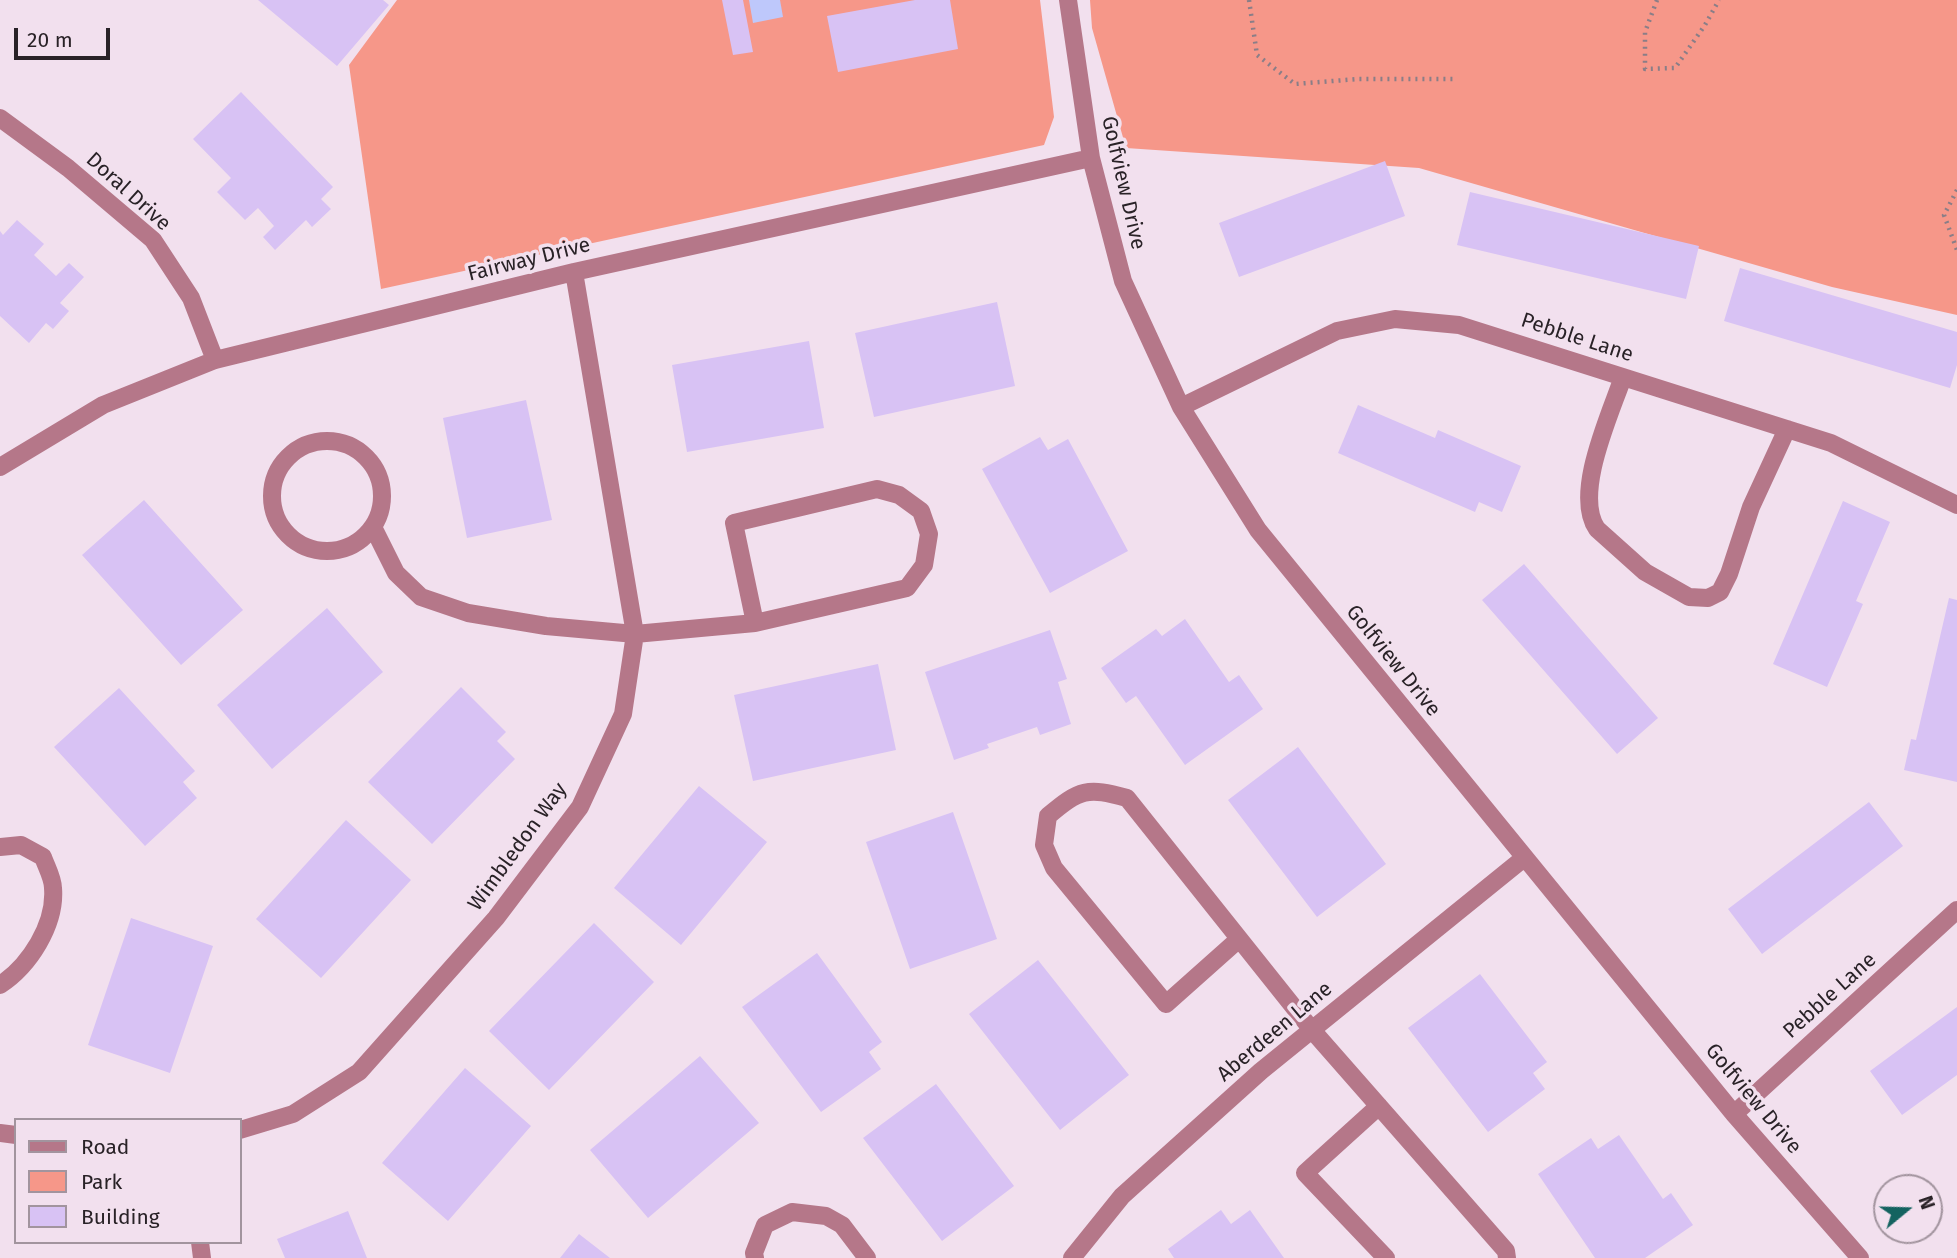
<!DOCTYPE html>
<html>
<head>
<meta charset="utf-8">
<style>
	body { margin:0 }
	#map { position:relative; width:1957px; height:1258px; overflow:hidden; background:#f2e0ee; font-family:"Fira Sans",sans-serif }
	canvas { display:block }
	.legend { position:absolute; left:14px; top:1118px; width:228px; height:126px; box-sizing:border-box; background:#f2e0ee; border:2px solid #a2949e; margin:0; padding:9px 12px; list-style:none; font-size:21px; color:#292227 }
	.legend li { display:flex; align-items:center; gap:14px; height:35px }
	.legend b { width:35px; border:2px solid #a2949e }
	.north { position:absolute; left:1873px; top:1174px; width:70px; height:70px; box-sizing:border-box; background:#f2e0ee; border:2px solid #a2949e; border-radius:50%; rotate:71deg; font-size:19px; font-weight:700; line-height:28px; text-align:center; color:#292227 }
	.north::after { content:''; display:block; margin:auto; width:24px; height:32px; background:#146360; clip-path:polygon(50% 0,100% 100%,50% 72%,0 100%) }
	.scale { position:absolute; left:14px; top:28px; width:96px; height:32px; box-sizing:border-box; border:4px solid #292227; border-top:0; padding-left:9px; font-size:21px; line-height:24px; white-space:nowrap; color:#292227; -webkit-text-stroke:5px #f2e0ee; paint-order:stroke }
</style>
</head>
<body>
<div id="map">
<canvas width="1957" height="1258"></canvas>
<ul class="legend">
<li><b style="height:9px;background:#b57789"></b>Road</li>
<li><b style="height:19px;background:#f69789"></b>Park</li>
<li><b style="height:19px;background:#d8c2f4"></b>Building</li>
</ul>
<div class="north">N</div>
<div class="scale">20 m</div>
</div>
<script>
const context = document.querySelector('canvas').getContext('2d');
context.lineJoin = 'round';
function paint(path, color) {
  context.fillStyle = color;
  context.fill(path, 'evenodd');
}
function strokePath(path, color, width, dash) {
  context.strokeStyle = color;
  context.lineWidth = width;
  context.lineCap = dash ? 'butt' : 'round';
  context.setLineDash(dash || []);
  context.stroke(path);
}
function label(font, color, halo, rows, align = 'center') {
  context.font = font + ' "Fira Sans",sans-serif';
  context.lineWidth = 7;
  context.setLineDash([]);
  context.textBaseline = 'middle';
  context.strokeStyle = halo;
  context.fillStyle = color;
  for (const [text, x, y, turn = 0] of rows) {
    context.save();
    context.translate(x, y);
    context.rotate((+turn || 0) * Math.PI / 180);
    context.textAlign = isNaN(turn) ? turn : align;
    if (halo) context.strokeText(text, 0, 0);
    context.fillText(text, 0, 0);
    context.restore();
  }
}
const green = new Path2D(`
	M 397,0 L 1040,0 L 1054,117 L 1044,145 L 381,289 L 349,65 Z
	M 1090,0 L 1957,0 L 1957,315 L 1832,287 L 1419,168 L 1126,148 L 1092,28 Z`);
const water = new Path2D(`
	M 749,0 L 780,0 L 783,17 L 753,23 Z`);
const building = new Path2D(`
	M 258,0 L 383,0 L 389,5 L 337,66 Z
	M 722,0 L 743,0 L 753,52 L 733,55 Z
	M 915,0 L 950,0 L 958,49 L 838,72 L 827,16 Z
	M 241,92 L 333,187 L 321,199 L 331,209 L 312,227 L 306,220 L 275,250 L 263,237 L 274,226 L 258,208 L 245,220 L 217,192 L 231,178 L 193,139 Z
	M 1385,161 L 1405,216 L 1239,277 L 1219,223 Z
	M 1470,192 L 1699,246 L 1686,299 L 1457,245 Z
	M 17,220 L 44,244 L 34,255 L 56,276 L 69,263 L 84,277 L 60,303 L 69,311 L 53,329 L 46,323 L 29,343 L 0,316 L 0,231 L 3,235 Z
	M 1740,268 L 1957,332 L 1957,365 L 1950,388 L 1724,321 Z
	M 997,302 L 1015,386 L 874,417 L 855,333 Z
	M 809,341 L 824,428 L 687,452 L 672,365 Z
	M 526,400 L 552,520 L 467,538 L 443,418 Z
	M 1358,405 L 1435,438 L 1438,430 L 1521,466 L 1502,512 L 1479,502 L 1475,512 L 1338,453 Z
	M 1040,437 L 1048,450 L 1068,439 L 1128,551 L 1050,593 L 982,469 Z
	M 144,500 L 243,610 L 181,665 L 82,555 Z
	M 1843,501 L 1890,522 L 1856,601 L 1863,604 L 1827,687 L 1773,664 Z
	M 1524,564 L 1658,718 L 1617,754 L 1482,600 Z
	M 1949,598 L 1957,600 L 1957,782 L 1904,770 L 1911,739 L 1916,740 Z
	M 327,608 L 383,672 L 272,769 L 217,705 Z
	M 1185,619 L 1229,682 L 1239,675 L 1263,709 L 1185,765 L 1136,696 L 1126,703 L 1101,668 L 1156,629 L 1162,636 Z
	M 1050,630 L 1067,679 L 1058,682 L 1071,724 L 1040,735 L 1037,727 L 987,744 L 989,748 L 954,760 L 925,672 Z
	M 878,664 L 896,750 L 753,781 L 734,695 Z
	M 461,687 L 506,732 L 497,741 L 515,759 L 432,844 L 368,782 Z
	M 119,688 L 195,771 L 183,782 L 197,798 L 145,846 L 54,747 Z
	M 1298,747 L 1386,864 L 1317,917 L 1228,800 Z
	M 699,786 L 767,842 L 681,945 L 614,888 Z
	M 1869,802 L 1903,846 L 1762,954 L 1728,909 Z
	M 953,812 L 997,939 L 910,969 L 866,842 Z
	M 346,820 L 411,880 L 321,978 L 256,919 Z
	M 131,918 L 213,946 L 170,1073 L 88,1045 Z
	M 594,923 L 654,982 L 549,1090 L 489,1031 Z
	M 817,953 L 882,1042 L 869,1052 L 881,1069 L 821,1112 L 742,1007 Z
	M 1038,960 L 1129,1075 L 1060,1130 L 969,1014 Z
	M 1480,974 L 1547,1062 L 1533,1073 L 1545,1089 L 1488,1132 L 1408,1028 Z
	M 1957,1007 L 1957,1075 L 1902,1115 L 1870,1071 Z
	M 700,1056 L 759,1123 L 648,1218 L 590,1150 Z
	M 465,1068 L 531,1126 L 448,1221 L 382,1163 Z
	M 936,1084 L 1014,1186 L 942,1241 L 863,1138 Z
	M 1619,1135 L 1663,1199 L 1671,1193 L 1693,1225 L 1645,1258 L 1595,1258 L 1538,1174 L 1591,1138 L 1598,1149 Z
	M 1221,1210 L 1231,1224 L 1250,1210 L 1284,1258 L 1174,1258 L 1168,1249 Z
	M 348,1211 L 367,1258 L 285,1258 L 277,1239 Z
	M 579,1234 L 610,1258 L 560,1258 Z`);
const path = new Path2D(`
	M 1249,0 L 1257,55 L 1295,84 L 1358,79 L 1455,79
	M 1657,0 L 1645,32 L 1645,69 L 1675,68 L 1705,25 L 1719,0
	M 1957,190 L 1944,215 L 1957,250`);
const minor = new Path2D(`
	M 1068,0 L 1091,158 L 1123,281 L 1181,407 L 1258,530 L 1734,1114 L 1860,1258
	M 0,118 L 68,168 L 153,240 L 191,298 L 215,360
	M 1623,377 C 1610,415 1573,494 1597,529 L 1645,572 L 1689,597 L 1708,598 L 1720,592 L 1729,574 L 1751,507 L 1787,429
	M 1181,407 L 1337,331 L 1395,319 L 1459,325 L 1831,443 L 1957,505
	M272 496a55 55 0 1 1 110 0a55 55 0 1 1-110 0Z
	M 0,467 L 103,405 L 215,360 L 574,272 L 1091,158
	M 373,527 L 396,573 L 421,597 L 468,613 L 546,626 L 635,634 L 755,623 L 907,588 L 924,565 L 929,534 L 921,511 L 899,495 L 877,489 L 734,523 L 755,623
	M 0,847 L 21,845 L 43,857 C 46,866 53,878 53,888 C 56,925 29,966 0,985
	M 1239,939 L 1166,1004 L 1054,868 L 1044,845 L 1048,816 C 1080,789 1087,787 1127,798 L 1312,1030 L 1506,1251 L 1507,1258
	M 1379,1106 L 1305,1173 L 1386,1258
	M 1734,1114 L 1957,910
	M 240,1130 L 293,1114 L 359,1072 L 496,918 L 580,807 L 623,714 L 635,634 L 574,272
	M 0,1133 L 16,1135
	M 200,1242 L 202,1258
	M 755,1258 L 754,1253 L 765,1225 L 792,1212 L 826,1216 L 842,1225 L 867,1258
	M 1072,1258 L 1122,1196 L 1261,1071 L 1524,858`);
const streetNames = [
	["Golfview Drive",1123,183,77],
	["Doral Drive",128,192,42],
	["Fairway Drive",529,260,-14],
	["Pebble Lane",1577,338,18],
	["Golfview Drive",1393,661,51],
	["Wimbledon Way",518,847,-54],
	["Pebble Lane",1830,996,-42],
	["Aberdeen Lane",1275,1032,-40],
	["Golfview Drive",1753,1099,50]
];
paint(green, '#f69789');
paint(water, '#bec8fb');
paint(building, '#d8c2f4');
strokePath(path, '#8a7e87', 4.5, [2, 5]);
strokePath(minor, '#b57789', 18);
label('21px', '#292227', '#f2e0ee', streetNames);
</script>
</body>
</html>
